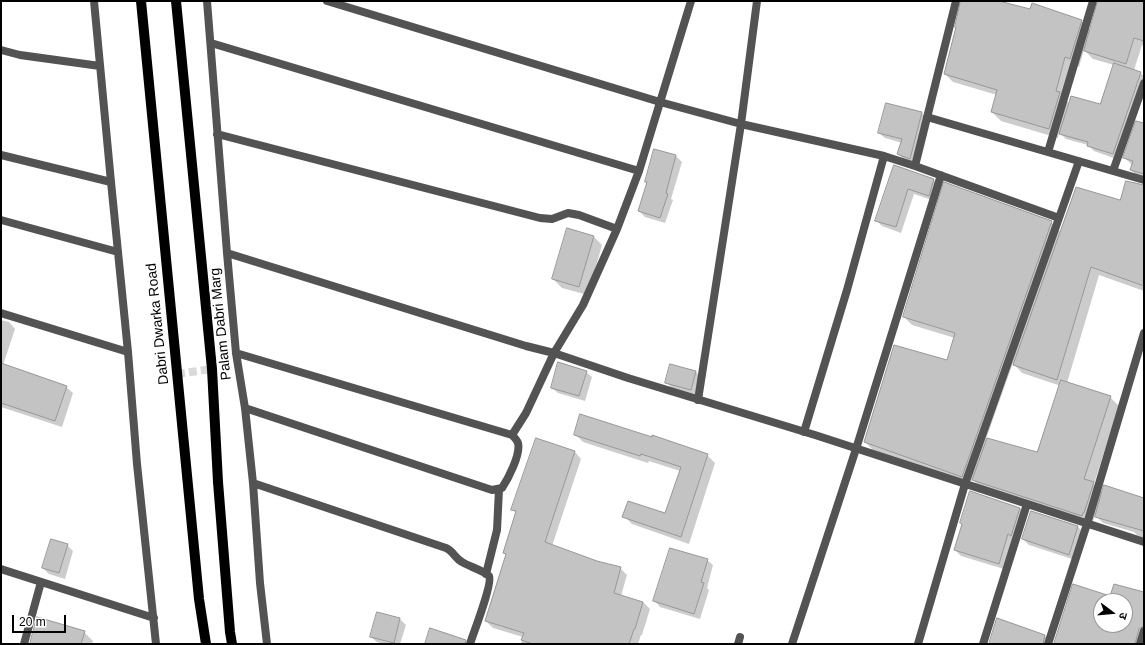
<!DOCTYPE html>
<html>
<head>
<meta charset="utf-8">
<style>
	body { margin:0 }
	#map { position:relative; width:1145px; height:645px; overflow:hidden; background:#fff; font-family:Helvetica,"Noto Sans Devanagari",sans-serif }
	canvas { display:block }
	.frame { position:absolute; inset:0; border:2px solid #000; pointer-events:none }
	.north { position:absolute; left:1093px; top:593px; width:40px; height:40px; box-sizing:border-box; background:#fff; border:1px solid #999; border-radius:50%; rotate:106deg; font-size:11px; font-weight:700; line-height:16px; text-align:center; color:#000 }
	.north::after { content:''; display:block; margin:auto; width:14px; height:18px; background:#000; clip-path:polygon(50% 0,100% 100%,50% 72%,0 100%) }
	.scale { position:absolute; left:12px; top:615px; width:54px; height:18px; box-sizing:border-box; border:2px solid #000; border-top:0; padding-left:5px; font-size:12px; line-height:14px; white-space:nowrap; color:#000; -webkit-text-stroke:3px #fff; paint-order:stroke }
</style>
</head>
<body>
<div id="map">
<canvas width="1145" height="645"></canvas>
<div class="frame"></div>
<div class="north">उ</div>
<div class="scale">20 m</div>
</div>
<script>
const context = document.querySelector('canvas').getContext('2d');
context.lineJoin = 'round';
function paint(path, color) {
  context.fillStyle = color;
  context.fill(path, 'evenodd');
}
function strokePath(path, color, width, dash) {
  context.strokeStyle = color;
  context.lineWidth = width;
  context.lineCap = dash ? 'butt' : 'round';
  context.setLineDash(dash || []);
  context.stroke(path);
}
function label(font, color, halo, rows, align = 'center') {
  context.font = font + ' Helvetica,sans-serif';
  context.lineWidth = 4;
  context.setLineDash([]);
  context.textBaseline = 'middle';
  context.strokeStyle = halo;
  context.fillStyle = color;
  for (const [text, x, y, turn = 0] of rows) {
    context.save();
    context.translate(x, y);
    context.rotate((+turn || 0) * Math.PI / 180);
    context.textAlign = isNaN(turn) ? turn : align;
    if (halo) context.strokeText(text, 0, 0);
    context.fillText(text, 0, 0);
    context.restore();
  }
}
const shadow = new Path2D(`
	M 962,1 L 995,1 L 1081,21 L 1091,31 L 1099,2 L 1096,1 L 1144,1 L 1144,46 L 1142,45 L 1134,70 L 1140,73 L 1144,76 L 1144,85 L 1119,160 L 1094,151 L 1088,145 L 1066,139 L 1059,132 L 1058,138 L 1001,121 L 992,112 L 997,95 L 953,82 L 945,74 L 957,28 ZM 1084,50 L 1093,59 L 1114,65 L 1101,106 L 1069,103 L 1064,98 L 1074,65 L 1079,67 Z
	M 922,113 L 927,119 L 915,164 L 904,160 L 898,154 L 902,143 L 885,138 L 879,133 Z
	M 1144,124 L 1144,180 L 1139,178 L 1131,170 L 1132,165 L 1125,158 Z
	M 655,150 L 676,156 L 682,162 L 671,199 L 673,200 L 665,223 L 645,217 L 639,211 L 648,183 L 646,181 Z
	M 894,166 L 934,180 L 939,185 L 935,201 L 914,194 L 901,233 L 882,226 L 877,221 Z
	M 1144,186 L 1144,291 L 1099,275 L 1067,383 L 1110,397 L 1119,406 L 1094,484 L 1103,493 L 1143,498 L 1144,495 L 1144,538 L 1137,535 L 1134,532 L 1103,523 L 1095,515 L 1093,521 L 982,489 L 972,479 L 970,485 L 873,450 L 865,442 L 948,362 L 955,338 L 912,325 L 904,317 L 1051,222 L 1061,232 L 1121,202 ZM 1013,363 L 1022,373 L 1061,386 L 1038,453 L 986,439 Z
	M 593,236 L 602,245 L 588,295 L 562,288 L 553,279 Z
	M 1,320 L 9,322 L 15,329 L 3,365 L 66,387 L 73,393 L 62,427 L 1,407 Z
	M 586,372 L 592,377 L 585,401 L 558,393 L 552,388 Z
	M 696,372 L 701,378 L 696,395 L 672,388 L 666,382 Z
	M 575,434 L 707,455 L 715,463 L 689,544 L 632,524 L 624,516 L 666,514 L 680,471 L 649,461 L 648,463 L 583,442 Z
	M 575,452 L 581,459 L 552,546 L 597,562 L 620,568 L 627,575 L 621,596 L 643,602 L 650,609 L 642,635 L 641,635 L 638,644 L 521,644 L 523,637 L 493,628 L 486,621 L 507,555 L 504,553 L 517,514 L 513,510 Z
	M 1020,508 L 1025,514 L 1004,569 L 961,556 L 955,550 L 963,525 L 961,523 Z
	M 1031,512 L 1078,527 L 1084,533 L 1075,560 L 1029,545 L 1023,539 Z
	M 67,545 L 73,551 L 65,579 L 49,574 L 43,568 Z
	M 707,560 L 713,565 L 707,588 L 709,590 L 700,619 L 660,607 L 655,601 Z
	M 1074,585 L 1111,597 L 1144,593 L 1144,644 L 1055,644 ZM 1101,601 L 1125,601 L 1125,625 L 1101,625 Z
	M 377,613 L 400,619 L 406,625 L 400,644 L 382,644 L 377,642 L 371,637 Z
	M 84,632 L 93,641 L 92,644 L 31,644 Z
	M 1045,636 L 1053,644 L 990,644 Z`);
const building = new Path2D(`
	M 961,1 L 999,1 L 1030,9 L 1032,3 L 1082,20 L 1070,59 L 1065,57 L 1056,91 L 1060,92 L 1049,129 L 991,112 L 997,90 L 944,74 L 956,27 L 955,27 Z
	M 1098,1 L 1144,1 L 1144,41 L 1134,38 L 1126,64 L 1084,51 Z
	M 1114,63 L 1141,72 L 1113,154 L 1087,146 L 1088,142 L 1059,134 L 1071,96 L 1100,104 Z
	M 886,103 L 922,112 L 910,159 L 897,154 L 902,139 L 878,133 Z
	M 1136,121 L 1144,123 L 1144,174 L 1130,170 L 1133,161 L 1123,158 Z
	M 654,149 L 676,155 L 666,193 L 668,194 L 660,218 L 638,211 L 647,182 L 645,182 Z
	M 894,165 L 934,179 L 929,196 L 908,189 L 896,227 L 875,221 Z
	M 1126,181 L 1144,185 L 1144,286 L 1091,267 L 1057,380 L 1013,365 L 1076,187 L 1120,200 Z
	M 944,182 L 1052,221 L 962,477 L 864,442 L 894,345 L 947,360 L 955,333 L 903,317 Z
	M 567,228 L 594,236 L 579,287 L 552,279 Z
	M 558,362 L 587,371 L 579,396 L 551,388 Z
	M 1,363 L 67,386 L 55,421 L 1,403 Z
	M 670,364 L 696,371 L 691,390 L 665,383 Z
	M 1061,380 L 1111,396 L 1084,479 L 1094,482 L 1084,513 L 1083,513 L 1082,516 L 972,480 L 987,438 L 1037,452 Z
	M 580,414 L 652,437 L 652,435 L 708,454 L 681,537 L 622,517 L 628,501 L 665,513 L 681,467 L 641,454 L 640,456 L 574,435 Z
	M 536,438 L 575,451 L 545,542 L 597,561 L 621,567 L 614,593 L 643,602 L 635,629 L 634,629 L 629,644 L 533,644 L 521,640 L 524,633 L 485,621 L 506,554 L 503,553 L 516,511 L 511,510 Z
	M 1104,485 L 1144,498 L 1144,531 L 1095,517 Z
	M 970,491 L 1020,508 L 1011,536 L 1008,534 L 999,564 L 954,550 L 962,524 L 960,523 Z
	M 1031,511 L 1078,526 L 1069,555 L 1022,539 Z
	M 51,539 L 68,544 L 59,573 L 42,568 Z
	M 670,548 L 708,559 L 701,582 L 704,583 L 694,614 L 653,601 Z
	M 1073,584 L 1110,596 L 1114,584 L 1144,592 L 1144,626 L 1139,629 L 1135,644 L 1054,644 ZM 1101,601 L 1125,601 L 1125,625 L 1101,625 Z
	M 377,612 L 400,618 L 394,643 L 370,637 Z
	M 37,617 L 85,631 L 81,644 L 30,644 Z
	M 997,618 L 1045,635 L 1043,644 L 989,644 Z
	M 430,628 L 466,640 L 465,644 L 425,644 Z`);
const streetTunnel = new Path2D(`
	M 177,374 L 212,369`);
const street = new Path2D(`
	M 94,1 L 111,182 L 128,352 L 137,464 L 156,644
	M 207,1 L 227,253 L 236,353 L 245,408 L 253,483 L 260,583 L 267,644
	M 327,1 L 660,102 L 741,124 L 884,156
	M 211,43 L 639,171
	M 1,50 L 20,55 L 100,66
	M 927,117 L 1144,180
	M 217,134 L 540,218 L 552,219 L 568,213 L 579,215 L 617,229
	M 1048,152 L 1093,1
	M 1,155 L 111,182
	M 1113,171 L 1144,83
	M 1059,218 L 1079,161
	M 1,220 L 118,252
	M 227,253 L 526,346 L 554,353 L 628,378 L 815,435 L 1144,542
	M 1,313 L 128,352
	M 236,353 L 512,435 C 514,437 517,440 518,443 C 521,454 508,479 502,488 L 492,490 L 245,408
	M 698,400 L 741,124 L 757,1
	M 804,432 L 847,290 L 884,156 L 915,166
	M 512,435 L 526,413 L 554,353 L 583,305 L 617,229 L 639,171 L 691,1
	M 253,483 L 446,548 C 453,551 455,558 462,562 C 468,566 485,571 489,576 C 493,583 473,634 470,644
	M 1,569 L 154,618
	M 486,574 L 497,530 L 499,489
	M 24,644 L 41,582
	M 738,644 L 740,637
	M 792,644 L 856,449 L 941,175
	M 918,644 L 965,484 L 1059,218 L 915,166 L 956,1
	M 983,644 L 1027,504
	M 1048,644 L 1087,524 L 1144,333
	M 1140,644 L 1144,631`);
const primary = new Path2D(`
	M 141,1 L 199,599 L 206,644
	M 176,1 L 212,369 L 218,482 L 230,632 L 232,644`);
const streetNames = [
	["Dabri Dwarka Road",158,324,-96],
	["Palam Dabri Marg",221,324,-96]
];
paint(shadow, '#0003');
paint(building, '#c3c3c3');
strokePath(building, '#979797', 1);
strokePath(streetTunnel, '#d9d9d9', 8, [8, 4]);
strokePath(street, '#535353', 8);
strokePath(primary, '#000', 10);
label('14px', '#000', '#fff', streetNames);
</script>
</body>
</html>
